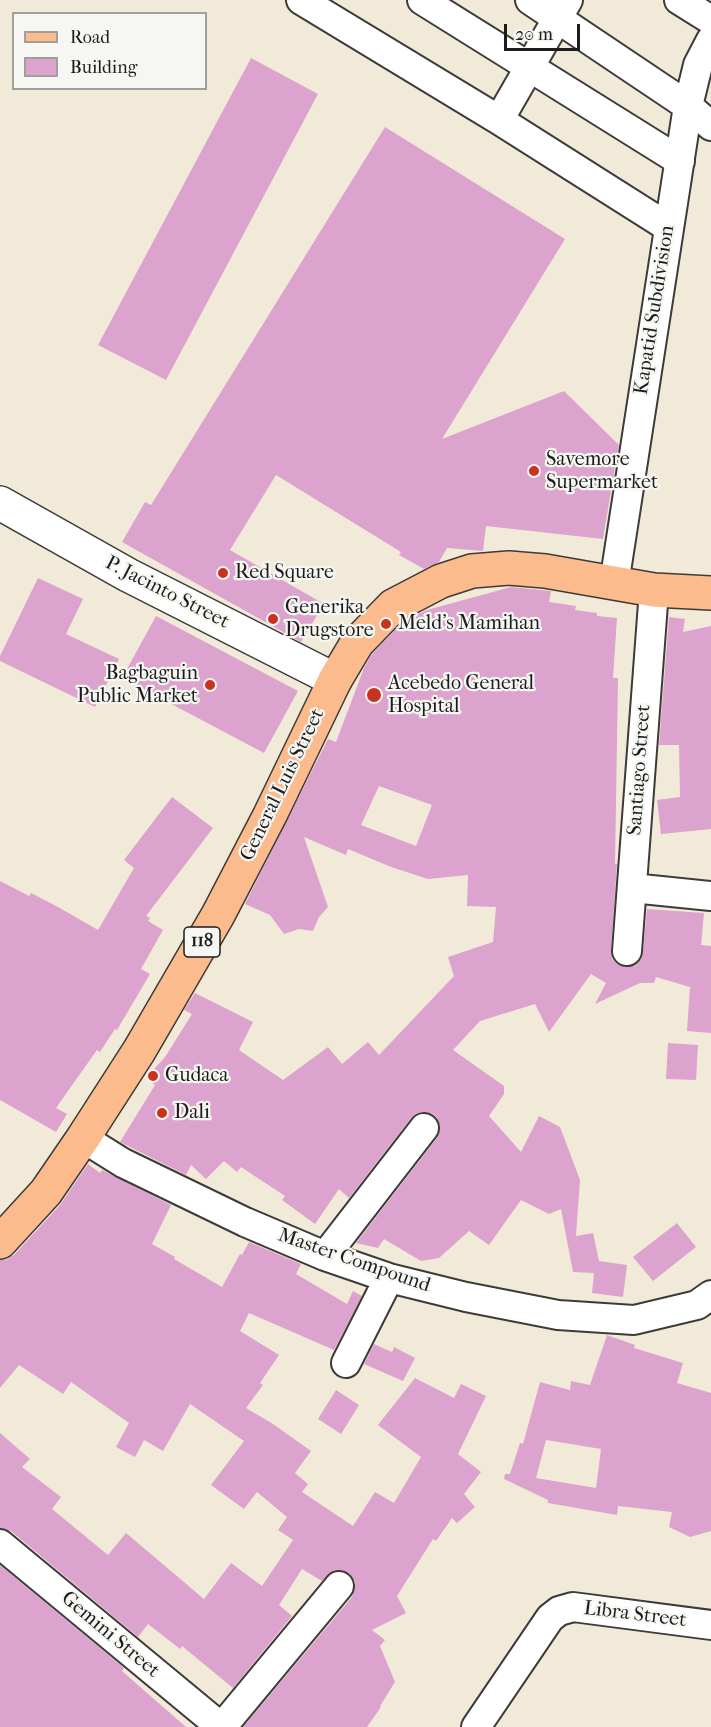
<!DOCTYPE html>
<html>
<head>
<meta charset="utf-8">
<style>
	body { margin:0 }
	#map { position:relative; width:711px; height:1727px; overflow:hidden; background:#f2ead8; font-family:"IM FELL French Canon",serif }
	canvas { display:block }
	.legend { position:absolute; left:12px; top:12px; width:195px; height:78px; box-sizing:border-box; background:#f6f6f2; border:2px solid #9f9f9c; margin:0; padding:8px 10px; list-style:none; font-size:18px; color:#1c1c1c }
	.legend li { display:flex; align-items:center; gap:12px; height:30px }
	.legend b { width:30px; border:2px solid #9f9f9c }
	.scale { position:absolute; left:504px; top:24px; width:76px; height:27px; box-sizing:border-box; border:3px solid #1c1c1c; border-top:0; padding-left:8px; font-size:18px; line-height:21px; white-space:nowrap; color:#1c1c1c; -webkit-text-stroke:4px #f6f6f2; paint-order:stroke }
</style>
</head>
<body>
<div id="map">
<canvas width="711" height="1727"></canvas>
<ul class="legend">
<li><b style="height:8px;background:#fbbb8c"></b>Road</li>
<li><b style="height:16px;background:#dca3ce"></b>Building</li>
</ul>
<div class="scale">20 m</div>
</div>
<script>
const context = document.querySelector('canvas').getContext('2d');
context.lineJoin = 'round';
function paint(path, color) {
  context.fillStyle = color;
  context.fill(path, 'evenodd');
}
function strokePath(path, color, width, dash) {
  context.strokeStyle = color;
  context.lineWidth = width;
  context.lineCap = dash ? 'butt' : 'round';
  context.setLineDash(dash || []);
  context.stroke(path);
}
function label(font, color, halo, rows, align = 'center') {
  context.font = font + ' "IM FELL French Canon",serif';
  context.lineWidth = 4.5;
  context.setLineDash([]);
  context.textBaseline = 'middle';
  context.strokeStyle = halo;
  context.fillStyle = color;
  for (const [text, x, y, turn = 0] of rows) {
    context.save();
    context.translate(x, y);
    context.rotate((+turn || 0) * Math.PI / 180);
    context.textAlign = isNaN(turn) ? turn : align;
    if (halo) context.strokeText(text, 0, 0);
    context.fillText(text, 0, 0);
    context.restore();
  }
}
const building = new Path2D(`
	M 251,58 L 318,94 L 166,380 L 98,345 Z
	M 385,127 L 565,239 L 442,439 L 564,391 L 619,445 L 616,461 L 603,539 L 486,526 L 483,551 L 447,548 L 439,562 L 424,569 L 399,555 L 401,552 L 276,475 L 230,550 L 324,604 L 301,642 L 122,542 L 145,502 L 151,505 Z
	M 38,578 L 83,599 L 66,634 L 119,659 L 95,707 L 0,661 L 0,656 Z
	M 511,587 L 551,591 L 549,602 L 576,606 L 575,610 L 597,613 L 597,616 L 617,618 L 613,678 L 618,678 L 615,864 L 617,864 L 611,950 L 612,959 L 618,965 L 626,967 L 635,966 L 641,960 L 643,952 L 647,909 L 704,913 L 701,945 L 711,946 L 711,1033 L 687,1031 L 690,987 L 656,977 L 654,983 L 640,983 L 595,1004 L 606,983 L 591,974 L 549,1032 L 535,1004 L 480,1021 L 453,1050 L 504,1086 L 504,1094 L 489,1116 L 521,1152 L 539,1116 L 560,1127 L 580,1180 L 576,1236 L 593,1233 L 599,1261 L 627,1265 L 623,1297 L 592,1293 L 594,1273 L 573,1272 L 561,1209 L 549,1214 L 521,1200 L 489,1245 L 469,1231 L 439,1258 L 421,1261 L 384,1239 L 378,1248 L 356,1243 L 437,1138 L 440,1130 L 439,1122 L 435,1115 L 427,1112 L 418,1113 L 411,1118 L 349,1198 L 339,1189 L 315,1224 L 282,1200 L 285,1196 L 241,1167 L 237,1172 L 224,1161 L 206,1179 L 191,1165 L 186,1175 L 120,1142 L 155,1085 L 146,1078 L 165,1057 L 192,1014 L 184,1010 L 195,993 L 253,1022 L 239,1050 L 283,1080 L 328,1047 L 342,1064 L 368,1042 L 379,1055 L 454,976 L 448,957 L 493,942 L 496,907 L 467,906 L 468,875 L 428,879 L 391,867 L 348,849 L 346,855 L 304,837 L 328,907 L 319,917 L 313,931 L 299,929 L 284,934 L 270,915 L 245,904 L 328,739 L 336,742 L 364,668 L 372,654 L 404,621 L 427,610 ZM 379,786 L 432,805 L 416,846 L 361,825 Z
	M 156,616 L 298,691 L 264,753 L 122,678 Z
	M 669,617 L 685,619 L 683,632 L 711,626 L 711,829 L 661,834 L 657,800 L 680,797 L 679,745 L 659,745 Z
	M 172,797 L 213,828 L 146,916 L 150,918 L 148,921 L 163,930 L 141,969 L 150,974 L 117,1030 L 115,1029 L 100,1052 L 97,1050 L 56,1108 L 67,1114 L 56,1132 L 0,1100 L 0,881 L 29,896 L 31,893 L 58,907 L 98,930 L 134,868 L 124,860 Z
	M 668,1043 L 698,1045 L 696,1080 L 666,1079 Z
	M 88,1164 L 100,1173 L 102,1170 L 171,1205 L 152,1244 L 175,1257 L 174,1259 L 222,1287 L 240,1254 L 242,1255 L 249,1242 L 301,1264 L 296,1274 L 347,1304 L 353,1291 L 362,1296 L 334,1350 L 249,1313 L 240,1331 L 279,1355 L 260,1383 L 263,1385 L 246,1408 L 273,1424 L 311,1451 L 295,1473 L 308,1484 L 302,1492 L 353,1526 L 375,1492 L 394,1503 L 421,1457 L 378,1425 L 415,1378 L 454,1398 L 461,1384 L 486,1396 L 458,1454 L 481,1472 L 464,1494 L 475,1507 L 457,1523 L 452,1518 L 436,1541 L 433,1539 L 397,1596 L 406,1613 L 372,1630 L 385,1640 L 380,1646 L 395,1682 L 380,1706 L 381,1707 L 367,1727 L 243,1727 L 352,1597 L 355,1589 L 355,1581 L 349,1573 L 341,1570 L 334,1570 L 322,1581 L 302,1569 L 279,1605 L 292,1616 L 233,1688 L 182,1646 L 180,1649 L 148,1624 L 138,1637 L 11,1531 L 0,1528 L 0,1433 L 30,1459 L 22,1467 L 61,1497 L 52,1509 L 108,1555 L 126,1533 L 204,1599 L 231,1563 L 262,1586 L 293,1540 L 278,1530 L 287,1517 L 257,1492 L 244,1509 L 211,1485 L 244,1441 L 190,1404 L 163,1451 L 144,1440 L 135,1457 L 116,1447 L 129,1423 L 71,1382 L 63,1394 L 19,1365 L 0,1388 L 0,1260 L 6,1260 L 14,1255 L 60,1205 Z
	M 677,1223 L 696,1247 L 653,1281 L 633,1257 Z
	M 607,1335 L 635,1345 L 634,1348 L 683,1363 L 677,1383 L 711,1393 L 711,1531 L 690,1537 L 669,1527 L 672,1512 L 618,1506 L 617,1515 L 548,1503 L 548,1500 L 504,1479 L 505,1474 L 510,1474 L 520,1443 L 523,1444 L 540,1382 L 570,1390 L 571,1381 L 590,1385 ZM 546,1440 L 601,1449 L 596,1488 L 536,1478 Z
	M 374,1344 L 392,1352 L 394,1347 L 415,1358 L 403,1381 L 364,1364 Z
	M 336,1390 L 359,1405 L 341,1434 L 318,1419 Z
	M 0,1565 L 124,1668 L 122,1671 L 186,1727 L 0,1727 Z`);
const minor = new Path2D(`
	M 301,0 L 499,120 L 668,227
	M 422,0 L 680,161
	M 530,0 L 688,106 L 711,126
	M 679,0 L 711,20
	M 499,120 L 568,0
	M 614,584 L 688,106 L 698,65 L 711,40
	M 632,888 L 711,896
	M 627,951 L 654,590
	M 83,1138 L 123,1163 L 245,1222 L 325,1256 L 389,1278 L 466,1297 L 558,1315 L 634,1320 L 697,1305 L 711,1295
	M 325,1256 L 424,1128
	M 346,1363 L 389,1278
	M 0,1544 L 221,1727
	M 222,1727 L 339,1586
	M 476,1727 L 550,1618 L 559,1611 L 573,1607 L 711,1625`);
const tertiary = new Path2D(`
	M 0,503 L 128,575 L 335,680`);
const primary = new Path2D(`
	M 0,1242 L 46,1192 L 83,1138 L 139,1051 L 218,915 L 270,815 L 335,680 L 357,643 L 393,606 L 441,581 L 472,571 L 509,568 L 545,571 L 654,590 L 711,593`);
const markers = [
	[534,471,6,"#c8321e"],
	[223,573,6,"#c8321e"],
	[273,619,6,"#c8321e"],
	[386,624,6,"#c8321e"],
	[210,685,6,"#c8321e"],
	[374,695,8,"#c8321e"],
	[153,1076,6,"#c8321e"],
	[162,1113,6,"#c8321e"]
];
const shields = [
	[202,942,36]
];
const shieldNames = [
	["118",202,942]
];
const streetNames = [
	["Kapatid Subdivision",655,310,-81],
	["P. Jacinto Street",167,593,27],
	["Santiago Street",640,770,-86],
	["General Luis Street",283,785,-64],
	["Master Compound",354,1261,19],
	["Libra Street",635,1615,7],
	["Gemini Street",110,1635,40]
];
const poiNames = [
	["Savemore",546,460],
	["Supermarket",546,483],
	["Red Square",235,573],
	["Generika",285,608],
	["Drugstore",285,631],
	["Meld's Mamihan",398,624],
	["Bagbaguin",198,674,"right"],
	["Public Market",198,697,"right"],
	["Acebedo General",388,684],
	["Hospital",388,707],
	["Gudaca",165,1076],
	["Dali",174,1113]
];
paint(building, '#dca3ce');
strokePath(minor, '#3c3b38', 32);
strokePath(tertiary, '#3c3b38', 36);
strokePath(primary, '#3c3b38', 36);
strokePath(minor, '#fff', 28);
strokePath(tertiary, '#fff', 33);
strokePath(primary, '#fbbb8c', 33);
for (const [x, y, r, color] of markers) {
  const dot = new Path2D();
  dot.arc(x, y, r, 0, 2 * Math.PI);
  context.fillStyle = color;
  context.fill(dot);
  strokePath(dot, '#f6f6f2', 2);
}
for (const [x, y, w] of shields) {
  const box = new Path2D();
  box.roundRect(x - w / 2, y - 15, w, 30, 4.5);
  context.fillStyle = '#f6f6f2';
  context.fill(box);
  strokePath(box, '#1c1c1c', 1.5);
}
label('bold 18px', '#1c1c1c', null, shieldNames);
label('20px', '#1c1c1c', '#f6f6f2', streetNames);
label('20px', '#1c1c1c', '#f6f6f2', poiNames, 'left');
</script>
</body>
</html>
